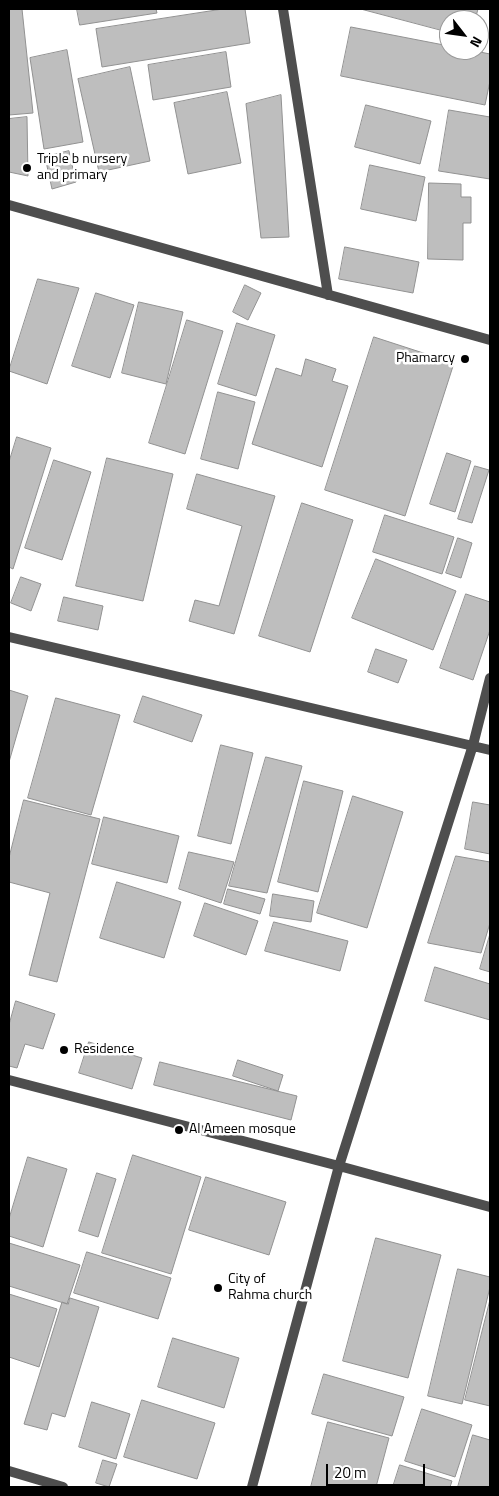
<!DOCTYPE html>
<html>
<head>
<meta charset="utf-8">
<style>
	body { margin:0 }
	#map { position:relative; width:499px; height:1496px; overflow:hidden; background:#fff; font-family:"Titillium Web",sans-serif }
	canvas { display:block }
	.frame { position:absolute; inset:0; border:10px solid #000; pointer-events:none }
	.north { position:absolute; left:439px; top:10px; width:50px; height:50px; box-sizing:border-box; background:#fff; border:1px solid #999; border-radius:50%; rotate:120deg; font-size:14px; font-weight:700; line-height:20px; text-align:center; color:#000 }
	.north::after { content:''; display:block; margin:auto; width:18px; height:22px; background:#000; clip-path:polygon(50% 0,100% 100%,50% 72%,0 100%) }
	.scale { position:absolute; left:326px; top:1464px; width:99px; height:22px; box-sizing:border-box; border:2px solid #000; border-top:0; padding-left:6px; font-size:15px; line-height:18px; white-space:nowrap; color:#000; -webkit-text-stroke:4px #fff; paint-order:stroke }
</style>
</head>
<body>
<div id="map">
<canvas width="499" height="1496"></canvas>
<div class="frame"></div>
<div class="north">N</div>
<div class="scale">20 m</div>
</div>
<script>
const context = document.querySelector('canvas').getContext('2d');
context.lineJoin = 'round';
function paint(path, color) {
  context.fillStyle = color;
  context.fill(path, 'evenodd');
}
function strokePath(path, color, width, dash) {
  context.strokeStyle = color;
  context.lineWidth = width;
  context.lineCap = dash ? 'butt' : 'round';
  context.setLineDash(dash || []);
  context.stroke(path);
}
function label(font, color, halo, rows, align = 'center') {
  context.font = font + ' "Titillium Web",sans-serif';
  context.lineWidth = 5;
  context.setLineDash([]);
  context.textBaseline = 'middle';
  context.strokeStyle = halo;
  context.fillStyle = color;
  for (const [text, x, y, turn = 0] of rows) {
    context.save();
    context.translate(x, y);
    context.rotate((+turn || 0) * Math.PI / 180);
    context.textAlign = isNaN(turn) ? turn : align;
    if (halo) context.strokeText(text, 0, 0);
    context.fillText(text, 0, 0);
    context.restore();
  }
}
const building = new Path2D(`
	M 9,9 L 22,9 L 33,113 L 9,115 Z
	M 77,9 L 156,9 L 157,13 L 80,25 Z
	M 223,9 L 245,9 L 250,43 L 102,67 L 96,29 Z
	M 361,9 L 478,9 L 475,20 L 449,20 L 449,32 Z
	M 351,27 L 449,46 L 449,50 L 470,50 L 490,54 L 490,81 L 485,105 L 341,76 Z
	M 67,50 L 83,142 L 44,149 L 30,58 Z
	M 226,52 L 231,87 L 153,100 L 148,65 Z
	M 130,67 L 150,161 L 99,172 L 78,79 Z
	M 227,92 L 241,163 L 188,174 L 174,103 Z
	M 281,95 L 289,237 L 261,238 L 246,104 Z
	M 366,105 L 431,121 L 420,164 L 355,147 Z
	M 449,110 L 490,117 L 490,179 L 439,171 Z
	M 27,117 L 28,176 L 9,172 L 9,119 Z
	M 69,151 L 76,182 L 52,189 L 45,157 Z
	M 370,165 L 425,177 L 416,221 L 361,209 Z
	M 429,183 L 461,184 L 461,197 L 471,197 L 471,223 L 463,223 L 463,260 L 428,259 Z
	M 345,247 L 419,262 L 413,293 L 339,279 Z
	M 38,279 L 79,288 L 47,384 L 9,371 Z
	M 245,285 L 261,293 L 248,320 L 233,312 Z
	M 96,293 L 134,305 L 110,378 L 72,366 Z
	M 139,302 L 183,312 L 166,384 L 122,373 Z
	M 187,320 L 223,331 L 185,454 L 149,443 Z
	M 237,323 L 275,335 L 256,396 L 218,384 Z
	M 374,337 L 454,363 L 405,516 L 325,490 Z
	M 306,359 L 336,369 L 332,381 L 348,386 L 322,467 L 252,444 L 276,368 L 301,376 Z
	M 218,392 L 255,402 L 238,469 L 201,459 Z
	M 17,437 L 51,448 L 13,569 L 9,567 L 9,462 Z
	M 447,453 L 471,461 L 455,512 L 430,504 Z
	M 107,458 L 173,474 L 143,601 L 76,586 Z
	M 54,460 L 91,472 L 62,560 L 25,548 Z
	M 475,466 L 489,470 L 472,523 L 458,519 Z
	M 197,474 L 275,496 L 234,634 L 189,621 L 195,600 L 219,606 L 242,526 L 187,509 Z
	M 302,503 L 353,520 L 310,652 L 259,636 Z
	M 385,515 L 454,537 L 442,574 L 373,552 Z
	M 458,538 L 472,543 L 461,578 L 446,573 Z
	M 376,559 L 456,591 L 433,650 L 352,618 Z
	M 21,577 L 41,584 L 31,611 L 11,603 Z
	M 466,594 L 490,602 L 490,630 L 473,680 L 440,668 Z
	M 64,597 L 103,606 L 98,630 L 58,621 Z
	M 376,649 L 407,660 L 398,683 L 368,672 Z
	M 9,690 L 28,696 L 9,762 Z
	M 143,696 L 202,715 L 192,742 L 134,722 Z
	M 56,698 L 120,715 L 91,815 L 28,798 Z
	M 221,745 L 253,753 L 231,844 L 198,836 Z
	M 266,757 L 302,766 L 267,893 L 229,886 Z
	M 304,781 L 343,791 L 318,892 L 278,882 Z
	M 353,796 L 403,812 L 367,928 L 317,913 Z
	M 24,800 L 100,819 L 57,982 L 29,975 L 50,893 L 9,882 L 9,858 Z
	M 473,802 L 490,805 L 490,854 L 465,849 Z
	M 104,817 L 179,836 L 167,883 L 92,864 Z
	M 189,852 L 234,862 L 221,903 L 179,889 Z
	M 456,856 L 490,862 L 490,923 L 481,953 L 428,943 Z
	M 117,882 L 181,902 L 164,958 L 100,938 Z
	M 228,889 L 265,899 L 260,914 L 224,904 Z
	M 273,894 L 314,901 L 311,922 L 270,916 Z
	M 205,903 L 258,921 L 246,955 L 194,936 Z
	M 274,922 L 348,941 L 340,971 L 265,951 Z
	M 490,934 L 490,972 L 480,969 Z
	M 435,967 L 490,984 L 490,1020 L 425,1001 Z
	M 16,1001 L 55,1014 L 43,1049 L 25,1044 L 17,1068 L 9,1066 L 9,1025 Z
	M 89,1042 L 142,1058 L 132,1089 L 79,1073 Z
	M 238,1060 L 283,1075 L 278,1091 L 233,1076 Z
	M 160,1062 L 297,1096 L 291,1120 L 154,1085 Z
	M 133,1155 L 201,1177 L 171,1274 L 102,1253 Z
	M 28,1157 L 67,1169 L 43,1247 L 9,1236 L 9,1219 Z
	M 97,1173 L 116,1179 L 98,1237 L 79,1231 Z
	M 206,1177 L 286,1202 L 269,1255 L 189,1230 Z
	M 376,1238 L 441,1255 L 408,1378 L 343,1361 Z
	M 9,1243 L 80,1265 L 67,1304 L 9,1286 Z
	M 87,1252 L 171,1278 L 158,1319 L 74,1293 Z
	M 458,1269 L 490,1277 L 490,1287 L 462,1404 L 428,1396 Z
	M 9,1294 L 57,1309 L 39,1367 L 9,1357 Z
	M 70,1298 L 99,1307 L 65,1417 L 52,1413 L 47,1430 L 24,1424 L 62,1302 L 68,1304 Z
	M 490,1300 L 490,1406 L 465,1400 Z
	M 173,1338 L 239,1358 L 224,1408 L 158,1387 Z
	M 324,1374 L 404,1397 L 392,1436 L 312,1414 Z
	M 142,1400 L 215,1423 L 197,1479 L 124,1457 Z
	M 92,1402 L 130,1414 L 116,1459 L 79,1447 Z
	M 422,1409 L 472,1425 L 455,1477 L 405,1461 Z
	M 328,1422 L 389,1438 L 376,1487 L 311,1487 Z
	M 473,1435 L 490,1440 L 490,1487 L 458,1487 Z
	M 103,1460 L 117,1464 L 109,1487 L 96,1483 Z
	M 400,1465 L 452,1481 L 450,1487 L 393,1487 Z`);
const minor = new Path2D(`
	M 283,9 L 328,295
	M 9,205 L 490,340
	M 9,637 L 490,750
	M 9,1080 L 339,1166 L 490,1207
	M 9,1471 L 63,1487
	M 252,1487 L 339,1166 L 473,745 L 490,678`);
const markers = [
	[27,168,5,"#000"],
	[465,359,5,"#000"],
	[64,1050,5,"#000"],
	[179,1130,5,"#000"],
	[218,1288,5,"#000"]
];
const poiNames = [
	["Triple b nursery",37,160],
	["and primary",37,176],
	["Phamarcy",455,359,"right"],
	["Residence",74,1050],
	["Al Ameen mosque",189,1130],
	["City of",228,1280],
	["Rahma church",228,1296]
];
paint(building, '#bebebe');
strokePath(building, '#929292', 1);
strokePath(minor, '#4e4e4e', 10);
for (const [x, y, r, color] of markers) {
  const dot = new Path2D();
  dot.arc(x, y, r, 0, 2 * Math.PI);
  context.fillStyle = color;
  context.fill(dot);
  strokePath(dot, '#fff', 2);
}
label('14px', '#000', '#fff', poiNames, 'left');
</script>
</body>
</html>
